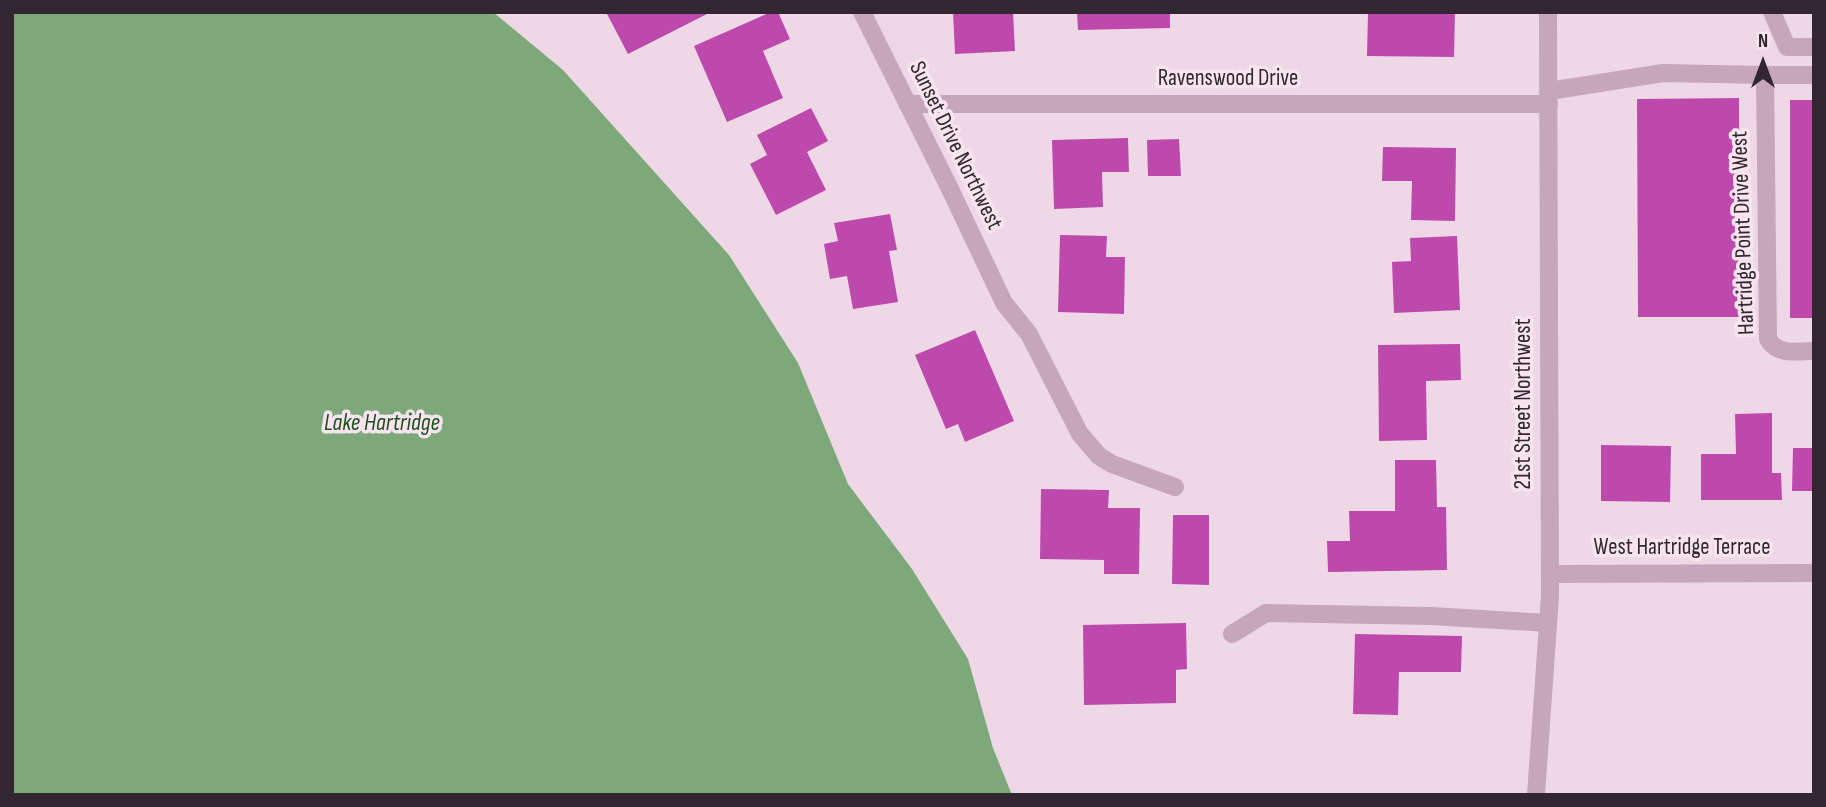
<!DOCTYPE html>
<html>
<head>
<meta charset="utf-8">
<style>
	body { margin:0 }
	#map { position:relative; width:1826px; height:807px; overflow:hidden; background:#efd8e5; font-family:"Sofia Sans Condensed",sans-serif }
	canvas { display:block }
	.frame { position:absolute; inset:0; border:14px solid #322630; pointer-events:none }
	.north { position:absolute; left:1728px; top:28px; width:70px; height:70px; -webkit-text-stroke:5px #f7e4ef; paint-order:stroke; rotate:0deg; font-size:19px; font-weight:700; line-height:28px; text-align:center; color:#322630 }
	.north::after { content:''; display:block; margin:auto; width:24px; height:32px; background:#322630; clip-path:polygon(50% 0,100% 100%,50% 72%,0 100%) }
</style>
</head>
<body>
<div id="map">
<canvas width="1826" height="807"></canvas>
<div class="frame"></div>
<div class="north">N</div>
</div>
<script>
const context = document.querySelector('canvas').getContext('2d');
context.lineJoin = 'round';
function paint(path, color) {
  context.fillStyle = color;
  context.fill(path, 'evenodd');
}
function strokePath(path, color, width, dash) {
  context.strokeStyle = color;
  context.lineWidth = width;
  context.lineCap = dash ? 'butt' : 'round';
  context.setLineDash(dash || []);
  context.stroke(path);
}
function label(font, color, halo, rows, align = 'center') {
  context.font = font + ' "Sofia Sans Condensed",sans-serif';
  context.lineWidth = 7;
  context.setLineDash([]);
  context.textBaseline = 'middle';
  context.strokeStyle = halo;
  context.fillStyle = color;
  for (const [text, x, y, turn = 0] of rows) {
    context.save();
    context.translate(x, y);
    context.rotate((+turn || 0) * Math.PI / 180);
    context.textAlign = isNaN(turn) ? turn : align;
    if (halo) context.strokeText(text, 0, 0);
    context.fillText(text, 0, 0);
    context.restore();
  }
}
const water = new Path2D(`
	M 12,12 L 493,12 L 563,70 L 729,255 L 798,363 L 848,484 L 912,569 L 968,659 L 993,748 L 1012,795 L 12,795 Z`);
const building = new Path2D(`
	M 606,12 L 711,12 L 628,54 Z
	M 771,12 L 778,12 L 790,39 L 763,51 L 783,98 L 727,122 L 694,46 Z
	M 953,12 L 1013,12 L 1015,51 L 955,54 Z
	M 1077,12 L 1170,12 L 1170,28 L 1078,30 Z
	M 1368,12 L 1455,12 L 1454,57 L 1367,56 Z
	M 1739,98 L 1740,317 L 1638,317 L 1637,99 Z
	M 1790,100 L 1814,100 L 1814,318 L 1790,318 Z
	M 811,108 L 828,141 L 807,152 L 826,190 L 776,215 L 750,164 L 767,155 L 757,135 Z
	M 1128,138 L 1129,172 L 1102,172 L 1103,207 L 1054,209 L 1052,140 Z
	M 1179,139 L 1181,176 L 1148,176 L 1147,140 Z
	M 1383,147 L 1456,148 L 1455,221 L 1411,220 L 1412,181 L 1382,181 Z
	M 890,214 L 897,250 L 889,251 L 898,302 L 853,309 L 847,276 L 830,279 L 824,244 L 838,241 L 834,223 Z
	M 1060,235 L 1107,236 L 1106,257 L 1125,257 L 1124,314 L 1058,312 Z
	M 1457,236 L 1460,310 L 1394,313 L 1392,262 L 1411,261 L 1410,238 Z
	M 975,330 L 1014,421 L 965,442 L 958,424 L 946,429 L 915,355 Z
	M 1460,344 L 1461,380 L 1426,381 L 1427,440 L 1379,441 L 1378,345 Z
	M 1772,413 L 1772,473 L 1781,473 L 1782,500 L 1701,500 L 1701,454 L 1736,454 L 1735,414 Z
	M 1601,445 L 1671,446 L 1670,502 L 1601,501 Z
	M 1793,448 L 1814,448 L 1814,491 L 1792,491 Z
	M 1395,460 L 1436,460 L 1437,507 L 1446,507 L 1447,570 L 1328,572 L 1327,541 L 1350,541 L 1349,511 L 1395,511 Z
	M 1041,489 L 1109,490 L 1108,508 L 1140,508 L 1139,574 L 1104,574 L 1104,560 L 1040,559 Z
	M 1173,515 L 1209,515 L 1209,585 L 1172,584 Z
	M 1186,623 L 1187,669 L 1176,670 L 1176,703 L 1084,705 L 1083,625 Z
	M 1355,634 L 1462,636 L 1461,672 L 1399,672 L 1398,715 L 1353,714 Z`);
const minor = new Path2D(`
	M 862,12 L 950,189 L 1004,303 L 1029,334 L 1080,434 L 1099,456 L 1112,464 L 1175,487
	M 1772,12 L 1787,47 L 1814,47
	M 1814,75 L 1765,75 L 1768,339 C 1777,356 1798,351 1814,351
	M 1549,91 L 1663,73 L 1765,75
	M 907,104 L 1549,104
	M 1550,574 L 1814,573
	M 1232,634 L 1266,613 L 1431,616 L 1548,623
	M 1536,795 L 1550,596 L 1548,12`);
const streetNames = [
	["Ravenswood Drive",1228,79],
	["Sunset Drive Northwest",955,146,64],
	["Hartridge Point Drive West",1744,233,-92],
	["21st Street Northwest",1524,404,-90],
	["West Hartridge Terrace",1682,548]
];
const waterNames = [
	["Lake Hartridge",382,424]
];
paint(water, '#7da97a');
paint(building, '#bd49ad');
strokePath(minor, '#c6a6ba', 18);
label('23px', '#322630', '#f7e4ef', streetNames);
label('italic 24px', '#21501f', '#f7e4ef', waterNames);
</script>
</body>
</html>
